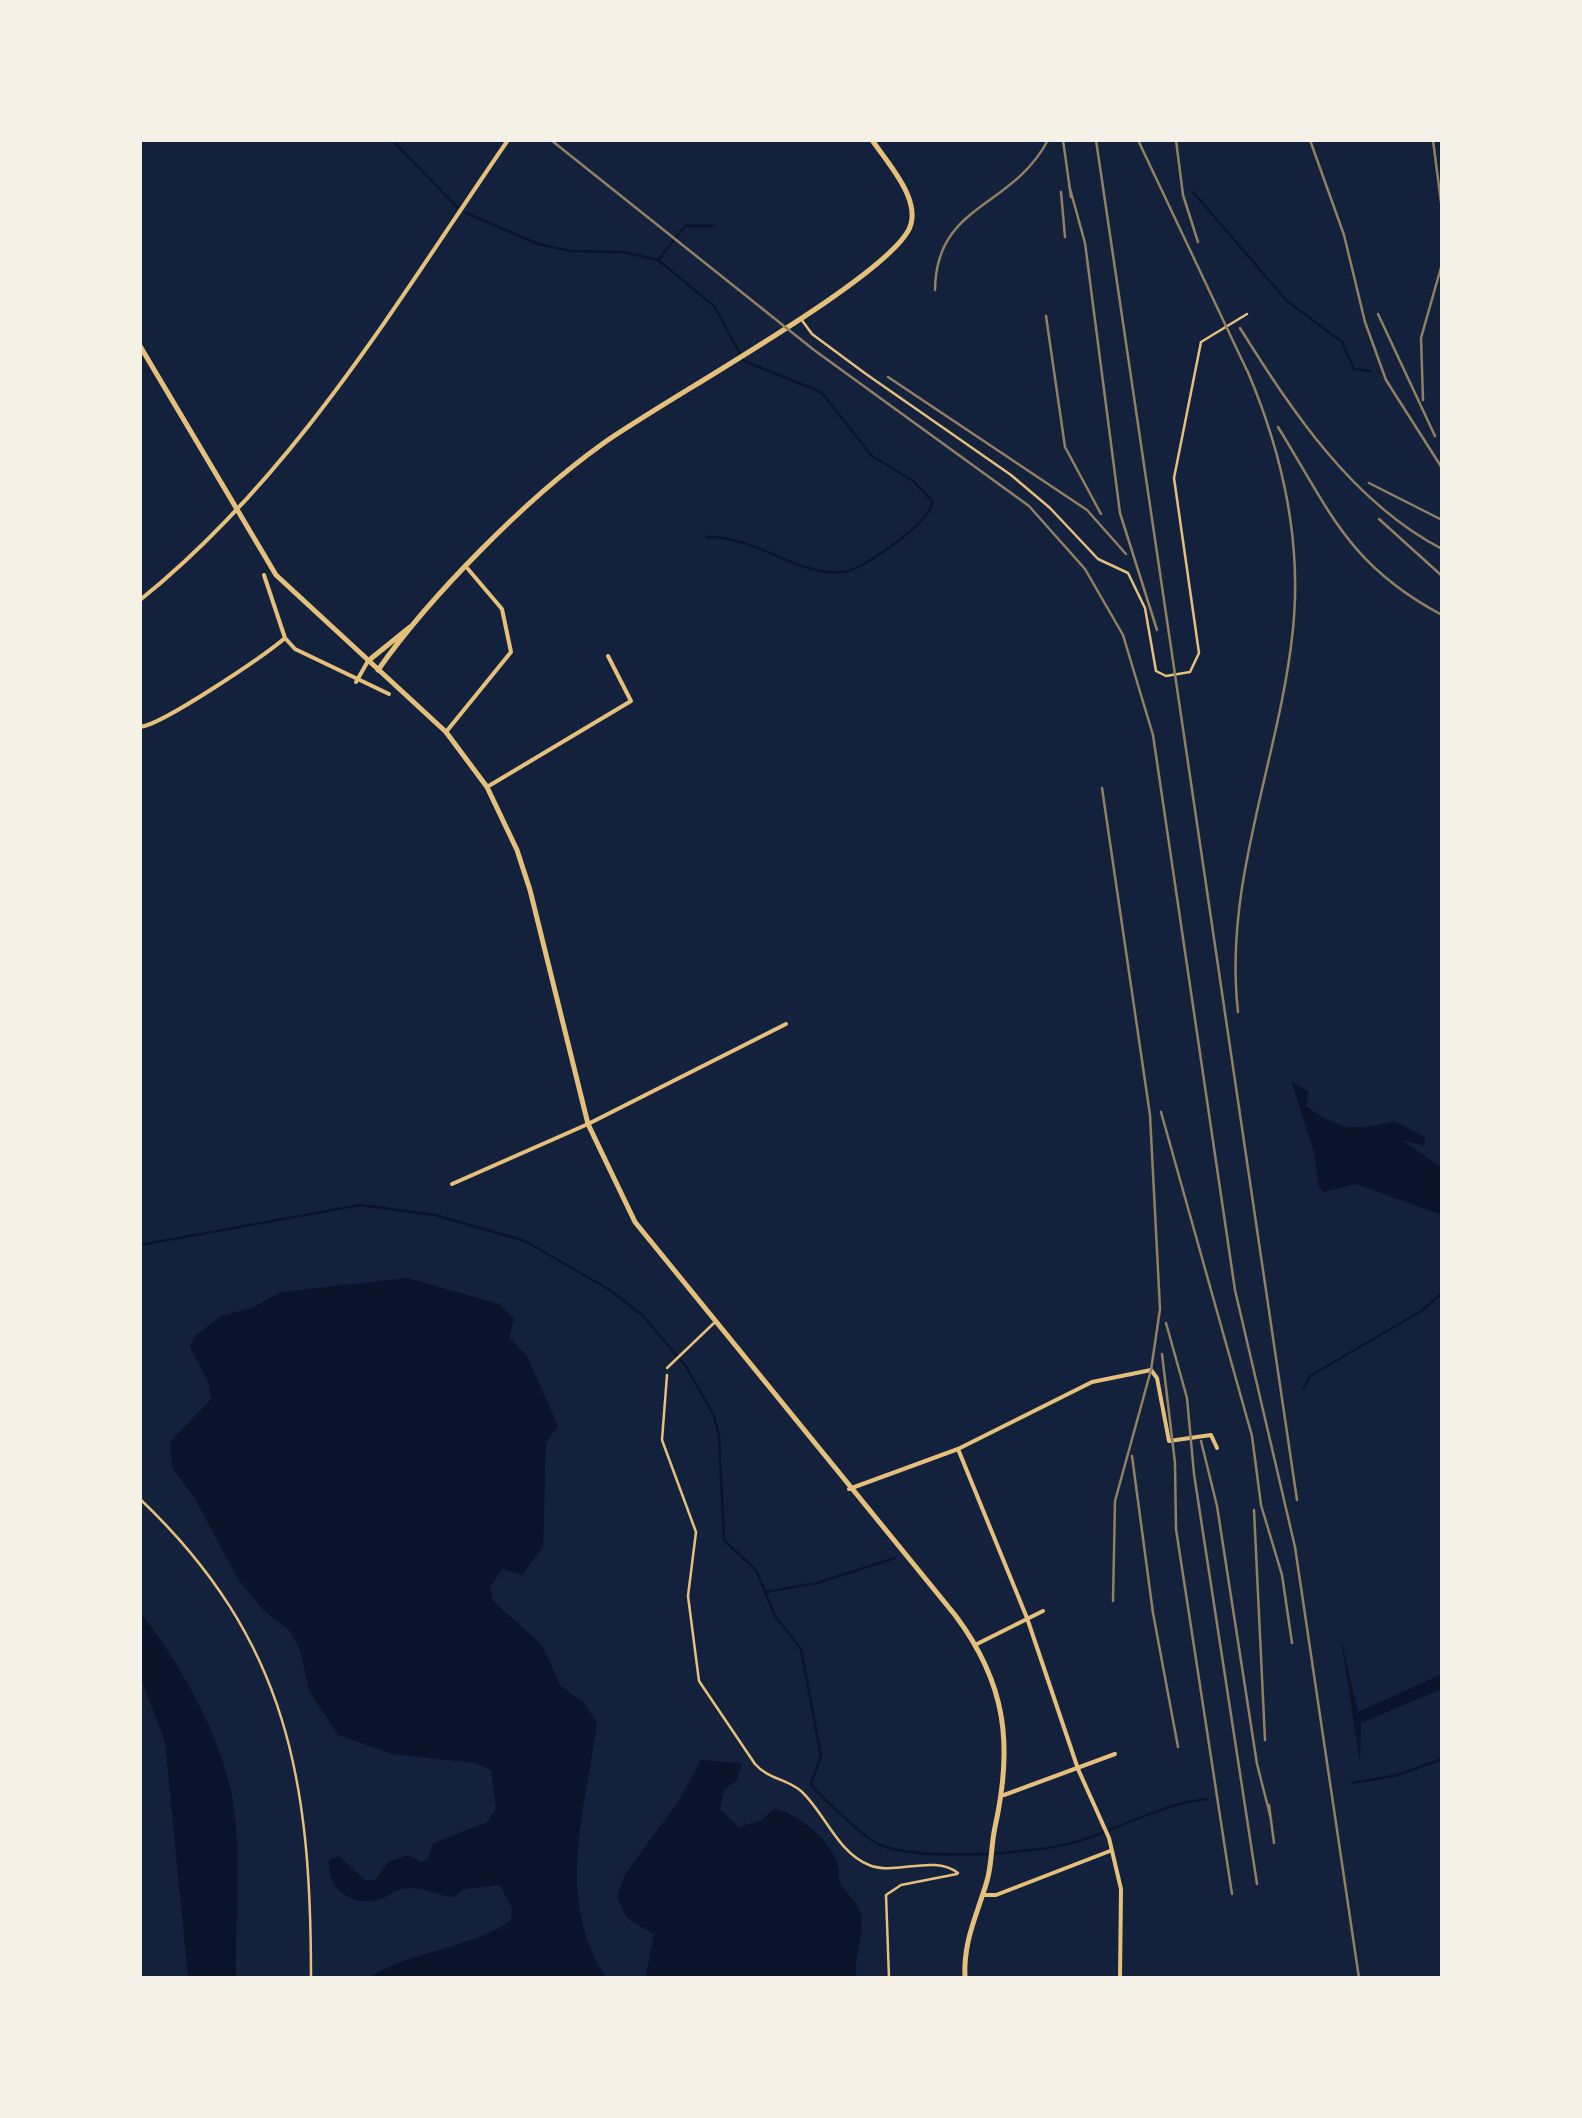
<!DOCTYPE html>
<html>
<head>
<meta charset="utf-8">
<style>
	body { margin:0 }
	#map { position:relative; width:1582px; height:2118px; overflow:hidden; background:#14213d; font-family:Montserrat,sans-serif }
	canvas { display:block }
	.frame { position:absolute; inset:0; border:142px solid #f6f1e7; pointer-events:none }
</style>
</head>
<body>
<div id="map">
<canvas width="1582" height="2118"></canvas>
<div class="frame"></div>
</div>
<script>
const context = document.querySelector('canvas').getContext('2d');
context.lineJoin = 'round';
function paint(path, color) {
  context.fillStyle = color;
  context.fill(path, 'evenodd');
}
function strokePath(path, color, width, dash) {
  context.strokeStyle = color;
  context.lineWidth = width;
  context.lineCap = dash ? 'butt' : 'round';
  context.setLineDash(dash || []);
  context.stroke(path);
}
const water = new Path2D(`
	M 1291,1081 L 1309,1092 L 1306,1106 C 1341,1131 1355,1131 1394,1121 L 1425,1137 L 1424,1146 L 1402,1140 L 1442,1168 L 1442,1215 L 1355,1184 L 1324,1192 L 1319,1188 L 1314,1152 Z
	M 407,1278 L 499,1304 L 514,1319 L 509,1337 L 527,1356 L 558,1426 L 546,1443 L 543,1547 L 522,1575 L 502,1569 L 490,1587 L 493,1601 L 542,1645 L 560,1685 L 585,1704 L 597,1723 C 586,1805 554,1903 607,1978 L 368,1978 C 409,1951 473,1948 511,1920 L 512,1908 L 500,1885 L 464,1889 L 455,1897 C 436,1896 421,1885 402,1889 C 394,1890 388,1897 381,1899 C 352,1908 326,1889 329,1860 L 339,1856 L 365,1880 L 375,1880 L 388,1862 L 408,1855 L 421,1862 L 428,1859 L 433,1843 L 487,1822 L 496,1809 L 491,1770 L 475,1763 L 392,1754 L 338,1735 L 309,1691 L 300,1650 L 289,1630 L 264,1611 L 239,1581 L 194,1497 L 172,1468 L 170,1442 L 211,1399 L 209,1384 L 190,1347 L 195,1336 L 221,1316 L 251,1308 L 281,1292 Z
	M 140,1612 C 178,1660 218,1730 231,1791 C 243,1850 235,1918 236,1978 L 188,1978 L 165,1742 L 140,1676 Z
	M 1340,1634 L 1358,1712 L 1442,1674 L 1442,1689 L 1361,1723 L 1360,1763 Z
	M 701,1760 L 742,1763 L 737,1780 L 724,1790 L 720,1809 L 739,1827 L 762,1820 L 775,1808 C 800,1816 831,1839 838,1866 C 840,1875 837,1873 840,1882 C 845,1894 859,1902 861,1915 C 865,1936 853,1955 857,1978 L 645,1978 L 654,1935 L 627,1918 L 617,1897 L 625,1874 L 678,1802 Z`);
const stream = new Path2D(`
	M 392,140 L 457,207
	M 1193,192 L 1287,301 L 1342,342 L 1354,369 L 1370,371
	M 466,213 L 538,244 L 571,251 L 623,252 L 658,260 L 685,226 L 714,226
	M 658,260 L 714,306 L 744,361 L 821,392 L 872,456 L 913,481 L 933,502 C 926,521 906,535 890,547 C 877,556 858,570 842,572 C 799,577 754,535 707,537
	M 140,1245 L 360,1205 L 435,1215 L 525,1241 L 610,1290 L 642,1315 L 685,1365 L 714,1416 L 719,1436 L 724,1540 L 756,1570 L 775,1616 L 801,1649 L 821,1756 L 811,1784 C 818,1794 866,1839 878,1844 C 919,1862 1032,1854 1076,1842 C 1120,1829 1160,1804 1207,1799
	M 1304,1388 L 1310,1376 L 1423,1310 L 1442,1293
	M 766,1592 L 817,1583 L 895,1558
	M 1352,1783 L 1398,1775 L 1442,1759`);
const path = new Path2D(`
	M 667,1375 L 662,1440 L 696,1532 L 688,1596 L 699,1681 L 755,1764 C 768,1779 787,1779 801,1791 C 825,1813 837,1852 869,1865 C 895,1876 933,1854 958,1873
	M 140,1499 C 289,1641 311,1782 311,1978
	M 889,1978 L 886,1895 L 901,1885 L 957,1874`);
const service = new Path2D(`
	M 801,319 L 812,334 L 866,374 L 1011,475 L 1050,508 L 1098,559 L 1128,573 L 1145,608 L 1156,671 L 1166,676 L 1190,672 L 1199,653 L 1174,478 L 1201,342 L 1247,314
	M 667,1368 L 714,1323`);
const minor = new Path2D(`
	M 264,575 L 285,638 L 295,649 L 389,694
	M 140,600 C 296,474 396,303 508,140
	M 356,682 L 368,661
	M 140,727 C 162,725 264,656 285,638
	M 446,732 L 511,652 L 502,609 L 468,569
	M 487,787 L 631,701 L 608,656
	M 452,1184 L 588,1124 L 786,1024
	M 958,1449 L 1027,1618 L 1078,1769 L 1109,1838 L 1121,1889 L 1120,1978
	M 849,1489 L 958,1449 L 1092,1382 L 1151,1370 L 1157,1378 L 1169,1441 L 1211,1435 L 1217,1448
	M 975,1645 L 1043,1611
	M 1004,1795 L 1115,1754
	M 983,1895 L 996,1895 L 1110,1851`);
const tertiary = new Path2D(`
	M 368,661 L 410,627
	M 378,670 C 430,596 527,498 601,445 C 658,403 889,278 910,227 C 921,199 887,162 872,140`);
const secondary = new Path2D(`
	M 140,346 L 276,575 L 446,732 L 487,787 L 517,850 L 530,890 L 588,1124 L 635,1222 L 955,1615 C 1007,1684 1013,1746 995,1827 C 991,1845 992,1864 987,1881 C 977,1915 963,1941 965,1978`);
const rail = new Path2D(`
	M 551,140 L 814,350 L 1029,506 L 1085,569 L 1123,635 L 1153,735 L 1235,1290 L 1295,1547 L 1359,1978
	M 1063,140 L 1071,197
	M 1096,140 L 1297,1500
	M 1138,140 L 1251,379
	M 1176,140 L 1183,195 L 1198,242
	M 1310,140 L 1344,235 L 1365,322 L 1386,380 L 1442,468
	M 1433,140 L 1442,210
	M 1069,185 L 1085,243 L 1120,513 L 1157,630
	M 1061,192 L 1065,237
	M 935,290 C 936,203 1011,210 1048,140
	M 1378,314 L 1435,436
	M 1046,316 L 1065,447 L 1101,514
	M 1240,328 C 1292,411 1352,502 1442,549
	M 888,377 L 1087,510 L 1126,554
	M 1423,400 L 1421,338 L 1442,264
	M 1278,427 C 1330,511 1348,565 1442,615
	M 1369,483 L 1442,520
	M 1379,519 L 1442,576
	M 1102,788 L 1150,1115 L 1160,1309 L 1151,1370 L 1115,1501 L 1113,1601
	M 1238,1012 C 1223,881 1280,758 1293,629 C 1302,540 1282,452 1247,370
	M 1161,1112 L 1252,1436 L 1261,1505 L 1282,1575 L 1292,1643
	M 1166,1323 L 1187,1398 L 1194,1474 L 1257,1884
	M 1162,1354 L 1175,1463 L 1176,1529 L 1232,1894
	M 1201,1441 L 1217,1506 L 1257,1764 L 1271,1819
	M 1132,1456 L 1153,1613 L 1178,1747
	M 1254,1510 L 1265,1740
	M 1269,1805 L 1274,1843`);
paint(water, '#0b132b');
strokePath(stream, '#0b132b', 2.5);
strokePath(path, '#e5c07b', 2.5);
strokePath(service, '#e5c07b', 2.5);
strokePath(minor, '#e5c07b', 4);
strokePath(tertiary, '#e5c07b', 5);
strokePath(secondary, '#e5c07b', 5);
strokePath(rail, '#918062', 2.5);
</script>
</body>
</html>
